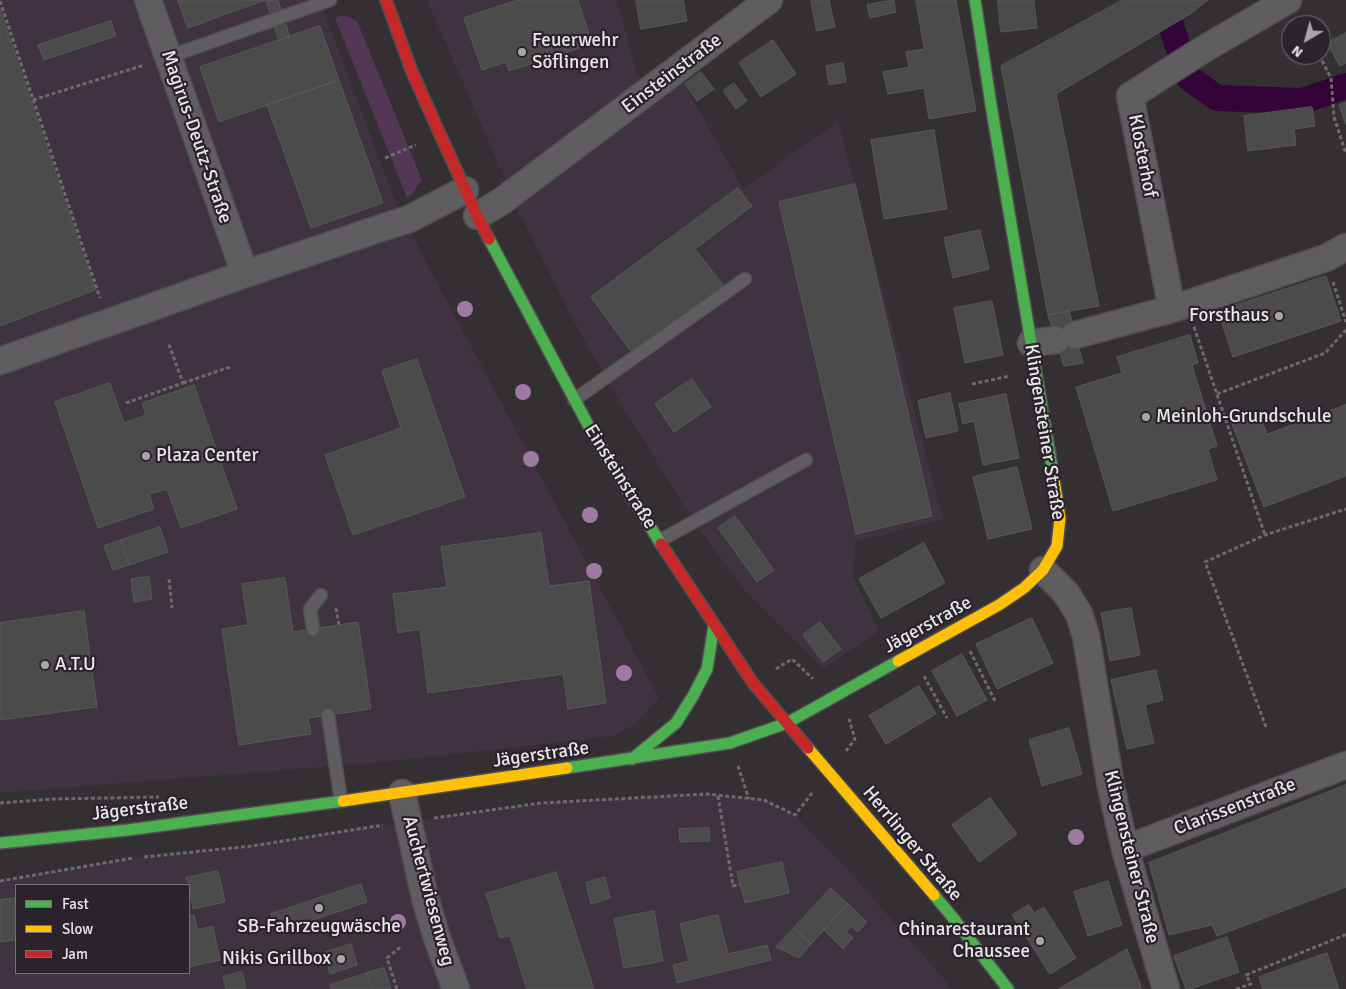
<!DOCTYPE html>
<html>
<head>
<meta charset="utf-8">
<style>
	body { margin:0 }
	#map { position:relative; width:1346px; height:989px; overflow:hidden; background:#332f33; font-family:Signika,sans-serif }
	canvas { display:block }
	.legend { position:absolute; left:15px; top:884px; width:175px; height:90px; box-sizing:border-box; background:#2b232b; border:1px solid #777077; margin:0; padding:6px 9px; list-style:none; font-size:15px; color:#e9e4e9 }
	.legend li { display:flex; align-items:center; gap:10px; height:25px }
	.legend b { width:25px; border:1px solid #777077 }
	.north { position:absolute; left:1281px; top:15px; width:50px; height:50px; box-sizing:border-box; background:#2b232b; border:1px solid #777077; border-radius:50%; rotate:217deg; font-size:14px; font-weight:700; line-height:20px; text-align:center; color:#e9e4e9 }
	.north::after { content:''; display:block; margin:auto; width:18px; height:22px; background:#a9a5a9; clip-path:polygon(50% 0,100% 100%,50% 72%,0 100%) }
</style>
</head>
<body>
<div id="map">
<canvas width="1346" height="989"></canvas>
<ul class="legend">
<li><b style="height:6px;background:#4caf50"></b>Fast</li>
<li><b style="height:6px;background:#ffc107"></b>Slow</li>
<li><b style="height:6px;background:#c62828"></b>Jam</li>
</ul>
<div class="north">N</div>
</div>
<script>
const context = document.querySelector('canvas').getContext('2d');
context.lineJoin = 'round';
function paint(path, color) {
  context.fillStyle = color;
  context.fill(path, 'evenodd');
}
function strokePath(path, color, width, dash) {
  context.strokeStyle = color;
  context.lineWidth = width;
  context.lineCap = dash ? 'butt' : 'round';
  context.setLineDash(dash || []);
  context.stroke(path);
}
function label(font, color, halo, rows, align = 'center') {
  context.font = font + ' Signika,sans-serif';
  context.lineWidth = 4.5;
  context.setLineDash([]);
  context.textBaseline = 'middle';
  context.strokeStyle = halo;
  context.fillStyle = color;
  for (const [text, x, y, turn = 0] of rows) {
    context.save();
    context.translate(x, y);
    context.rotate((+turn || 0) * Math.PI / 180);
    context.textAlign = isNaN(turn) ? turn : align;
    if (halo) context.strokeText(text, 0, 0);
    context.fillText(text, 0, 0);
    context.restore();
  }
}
const built = new Path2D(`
	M 0,0 L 320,0 L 393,196 L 425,260 L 659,698 L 636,724 L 614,736 L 385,762 L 0,793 Z
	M 427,0 L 617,0 L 638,78 L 682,80 L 743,189 L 838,121 L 943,520 L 855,542 L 853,577 L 879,631 L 823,669 L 744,590 L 689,514 L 615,394 L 572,318 L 519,212 Z
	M 707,794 L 764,800 L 795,815 L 848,870 L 953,989 L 0,989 L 0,881 L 136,858 L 252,846 L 350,830 L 541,803 ZM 16,885 L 189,885 L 189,973 L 16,973 Z`);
const green = new Path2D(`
	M 344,15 L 357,21 L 422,180 L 412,194 L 407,198 L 335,18 Z`);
const canal = new Path2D(`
	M 1162,0 L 1189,78 L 1217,98 L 1302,101 L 1346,86`);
const building = new Path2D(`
	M 178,0 L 265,0 L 188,28 Z
	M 266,0 L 278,0 L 290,37 L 279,40 Z
	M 518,0 L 578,0 L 592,44 L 509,71 L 506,62 L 482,70 L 464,18 Z
	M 636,0 L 683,0 L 687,21 L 641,29 Z
	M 811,0 L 829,0 L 835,27 L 817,31 Z
	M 894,0 L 896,12 L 870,18 L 867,5 Z
	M 916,0 L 956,0 L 976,111 L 929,119 L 924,88 L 888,94 L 883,72 L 909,67 L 906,52 L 924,49 Z
	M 998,0 L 1034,0 L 1037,28 L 1001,32 Z
	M 1123,0 L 1208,0 L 1190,14 L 1056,94 L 1099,306 L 1048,315 L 1001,66 Z
	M 0,9 L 95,290 L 0,326 Z
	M 111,21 L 116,36 L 44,60 L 38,45 Z
	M 320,26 L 339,80 L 219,122 L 200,67 Z
	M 1346,33 L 1346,63 L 1340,66 L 1327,43 Z
	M 773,40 L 796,74 L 761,97 L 739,63 Z
	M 843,63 L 846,82 L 829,85 L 826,66 Z
	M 701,72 L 714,89 L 697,101 L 685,84 Z
	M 339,80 L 383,203 L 311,228 L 267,105 Z
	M 734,83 L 747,101 L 736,109 L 723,91 Z
	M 1346,103 L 1346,125 L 1339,105 Z
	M 1312,107 L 1315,126 L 1294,129 L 1296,145 L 1248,151 L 1244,116 Z
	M 934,130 L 947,209 L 884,219 L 871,140 Z
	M 855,184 L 932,516 L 856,534 L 779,202 Z
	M 738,188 L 752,206 L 695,249 L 723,285 L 632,353 L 591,297 Z
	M 980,230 L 989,269 L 953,278 L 944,238 Z
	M 1326,276 L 1341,321 L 1233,357 L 1218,311 Z
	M 992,301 L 1003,355 L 965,363 L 954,308 Z
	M 1069,311 L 1083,363 L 1064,366 L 1048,315 Z
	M 1190,335 L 1198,363 L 1192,365 L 1217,446 L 1208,449 L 1217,480 L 1113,511 L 1076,387 L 1122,373 L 1117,357 Z
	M 417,359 L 465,497 L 353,535 L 325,455 L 401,428 L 382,371 Z
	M 692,379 L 711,407 L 674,432 L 655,404 Z
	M 110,383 L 124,423 L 146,415 L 142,403 L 194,385 L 237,509 L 181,528 L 167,489 L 149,494 L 154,509 L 98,528 L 55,402 Z
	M 950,393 L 958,431 L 926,438 L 918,401 Z
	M 1006,394 L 1019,458 L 983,465 L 974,421 L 963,424 L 959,404 Z
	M 1346,405 L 1346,476 L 1264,507 L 1232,424 L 1259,413 L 1267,434 Z
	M 1017,467 L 1032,529 L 988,539 L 973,477 Z
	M 735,516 L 774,570 L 757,582 L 718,528 Z
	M 160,527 L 168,552 L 129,565 L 121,540 Z
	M 541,533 L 549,586 L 589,581 L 606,703 L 568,709 L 563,674 L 428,693 L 420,629 L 398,633 L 393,594 L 447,587 L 441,547 Z
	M 121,540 L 129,565 L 113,570 L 104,546 Z
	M 924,543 L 945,583 L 881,618 L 859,579 Z
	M 149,577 L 152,599 L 134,602 L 131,579 Z
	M 285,578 L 293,632 L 358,622 L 371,709 L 308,718 L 311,734 L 239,745 L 222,629 L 248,625 L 242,584 Z
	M 1131,608 L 1140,655 L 1110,661 L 1101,613 Z
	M 84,611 L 97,707 L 0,720 L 0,623 Z
	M 1032,618 L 1053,663 L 997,689 L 976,644 Z
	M 820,622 L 841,649 L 823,662 L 803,635 Z
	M 962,654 L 987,700 L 957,716 L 932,671 Z
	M 1156,670 L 1163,700 L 1145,705 L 1154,743 L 1127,749 L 1111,680 Z
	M 919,686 L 936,714 L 886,744 L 869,716 Z
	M 1069,728 L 1082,774 L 1042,786 L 1029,740 Z
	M 1346,785 L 1346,887 L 1217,936 L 1212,925 L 1169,935 L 1149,863 Z
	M 990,798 L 1017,834 L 979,862 L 952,825 Z
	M 709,828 L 710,841 L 680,842 L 679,829 Z
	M 782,862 L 789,893 L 745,903 L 737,872 Z
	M 218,871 L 225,902 L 193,909 L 189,885 L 186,878 Z
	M 556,872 L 594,989 L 527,989 L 510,936 L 500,938 L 486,894 Z
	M 605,877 L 610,898 L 591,904 L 586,883 Z
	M 1108,881 L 1122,925 L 1088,936 L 1074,892 Z
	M 361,884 L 367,902 L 277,932 L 271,914 Z
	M 831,888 L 848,904 L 811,944 L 794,928 Z
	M 16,898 L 16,940 L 0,942 L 0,900 Z
	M 848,904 L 867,922 L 858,932 L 851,926 L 846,932 L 853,938 L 843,949 L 824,930 Z
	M 1029,905 L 1034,913 L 1044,907 L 1076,958 L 1050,974 L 1012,915 Z
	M 654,911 L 663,961 L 624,968 L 614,919 Z
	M 194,915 L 197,930 L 213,926 L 220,960 L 189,967 L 189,916 Z
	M 718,915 L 728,954 L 767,945 L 771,960 L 677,983 L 673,965 L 689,961 L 680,924 Z
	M 794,928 L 811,944 L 799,958 L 776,947 Z
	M 1227,937 L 1239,972 L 1190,989 L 1186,989 L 1174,956 Z
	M 351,944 L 357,965 L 330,974 L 324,953 Z
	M 1127,949 L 1142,989 L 1059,989 Z
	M 1327,953 L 1339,989 L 1263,989 L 1259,977 Z
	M 384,968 L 391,989 L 372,989 L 367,973 Z
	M 242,972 L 246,989 L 226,989 L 223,977 Z
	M 367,973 L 372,989 L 331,989 L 330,985 Z`);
const path = new Path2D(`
	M 0,1 L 100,298
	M 1319,55 L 1331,78 L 1334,117 L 1346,154
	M 33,100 L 144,65
	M 385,158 L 416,145
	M 1333,282 L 1346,322
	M 1194,327 L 1265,535
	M 183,383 L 230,367
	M 972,384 L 1010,376
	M 1217,394 L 1325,353 L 1346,330
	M 126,403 L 183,383 L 168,342
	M 169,579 L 172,608
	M 336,608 L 339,625
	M 970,651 L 995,701
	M 776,669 L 792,659 L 813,679
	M 924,676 L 947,718
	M 1266,727 L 1205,562 L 1265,535 L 1346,509
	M 846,751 L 855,739 L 849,719
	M 738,766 L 749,799
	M 718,796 L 733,886 L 740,884
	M 0,803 L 52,799 L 159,797
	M 434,818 L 541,803 L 707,794 L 764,800 L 795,815 L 812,793
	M 144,857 L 252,846 L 383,825
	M 0,881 L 133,858
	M 397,989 L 387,958 L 402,946
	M 1236,989 L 1251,984 L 1246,975 L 1345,935 L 1346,936`);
const lane = new Path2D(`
	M 168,57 L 330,0
	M 574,400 L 745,279
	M 659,541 L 806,460
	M 313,629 L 310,609 L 321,595
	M 328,715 L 341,801`);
const street = new Path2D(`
	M 148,0 L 245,274
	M 477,216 L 502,201 L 769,0
	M 1172,309 L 1130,96 L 1204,49 L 1288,0
	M 1075,335 L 1172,309 L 1326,258 L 1346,247
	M 1031,343 L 1056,340
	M 0,361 L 245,274 L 381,228 L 409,219 L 465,190
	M 1043,570 L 1066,593 L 1079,614 L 1086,636 L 1111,787 L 1125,849 L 1166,989
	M 402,793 L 425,898 L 437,938 L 456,989
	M 1125,849 L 1346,765`);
const fast = new Path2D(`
	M 975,0 L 991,105 L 1054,479
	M 489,239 L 594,436 L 661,544
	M 632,759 L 676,723 L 693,696 L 707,669 L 714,625
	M 567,768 L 730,743 L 787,723 L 898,661
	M 0,843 L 128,830 L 343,801
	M 934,895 L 954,919 L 1008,989`);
const slow = new Path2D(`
	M 898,661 L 999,605 L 1024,588 L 1043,570 L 1057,546 L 1060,518 L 1054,479
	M 808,748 L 934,895
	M 343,801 L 567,768`);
const jam = new Path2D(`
	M 386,0 L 412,72 L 477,216 L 489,239
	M 661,544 L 753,683 L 808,748`);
const trees = [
	[465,309],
	[523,392],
	[531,459],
	[590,515],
	[594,571],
	[624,673],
	[1076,837],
	[398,922]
];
const markers = [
	[522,52,5,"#a9a5a9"],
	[1279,316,5,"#a9a5a9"],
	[1146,417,5,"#a9a5a9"],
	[146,456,5,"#a9a5a9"],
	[45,665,5,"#a9a5a9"],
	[319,908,5,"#a9a5a9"],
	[1040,941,5,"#a9a5a9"],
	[341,959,5,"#a9a5a9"]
];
const poiNames = [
	["Feuerwehr",532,41],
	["Söflingen",532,63],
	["Forsthaus",1269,316,"right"],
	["Meinloh-Grundschule",1156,417],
	["Plaza Center",156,456],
	["A.T.U",55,665],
	["SB-Fahrzeugwäsche",319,927,"center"],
	["Chinarestaurant",1030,930,"right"],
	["Chaussee",1030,952,"right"],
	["Nikis Grillbox",331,959,"right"]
];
const streetNames = [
	["Einsteinstraße",672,74,-37],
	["Magirus-Deutz-Straße",196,137,71],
	["Klosterhof",1142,156,79],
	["Klingensteiner Straße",1044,432,81],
	["Einsteinstraße",620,477,58],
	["Jägerstraße",928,625,-29],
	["Jägerstraße",541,755,-8],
	["Clarissenstraße",1235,807,-21],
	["Jägerstraße",140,809,-7],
	["Herrlinger Straße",912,844,50],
	["Klingensteiner Straße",1131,857,76],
	["Auchertwiesenweg",428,891,75]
];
paint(built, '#3e333f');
paint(green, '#543656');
strokePath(canal, '#340438', 26);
paint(building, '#4c4b4c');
strokePath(building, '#575858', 1);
strokePath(lane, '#504d50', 15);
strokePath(street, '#504d50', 29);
strokePath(fast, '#504d50', 14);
strokePath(slow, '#504d50', 14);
strokePath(jam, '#504d50', 14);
strokePath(path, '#6d6a6d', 3, [4, 2.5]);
strokePath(lane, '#605d60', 12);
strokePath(street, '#605d60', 26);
strokePath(fast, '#4caf50', 11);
strokePath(slow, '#ffc107', 11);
strokePath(jam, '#c62828', 11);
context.fillStyle = '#9f7aa2';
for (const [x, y] of trees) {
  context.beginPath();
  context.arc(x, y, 8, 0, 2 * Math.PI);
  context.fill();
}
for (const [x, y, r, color] of markers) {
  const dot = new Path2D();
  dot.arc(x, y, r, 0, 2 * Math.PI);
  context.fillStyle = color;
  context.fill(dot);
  strokePath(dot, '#2b232b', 2);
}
label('19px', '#e9e4e9', '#2b232b', poiNames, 'left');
label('19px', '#e9e4e9', '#2b232b', streetNames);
</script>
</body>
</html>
